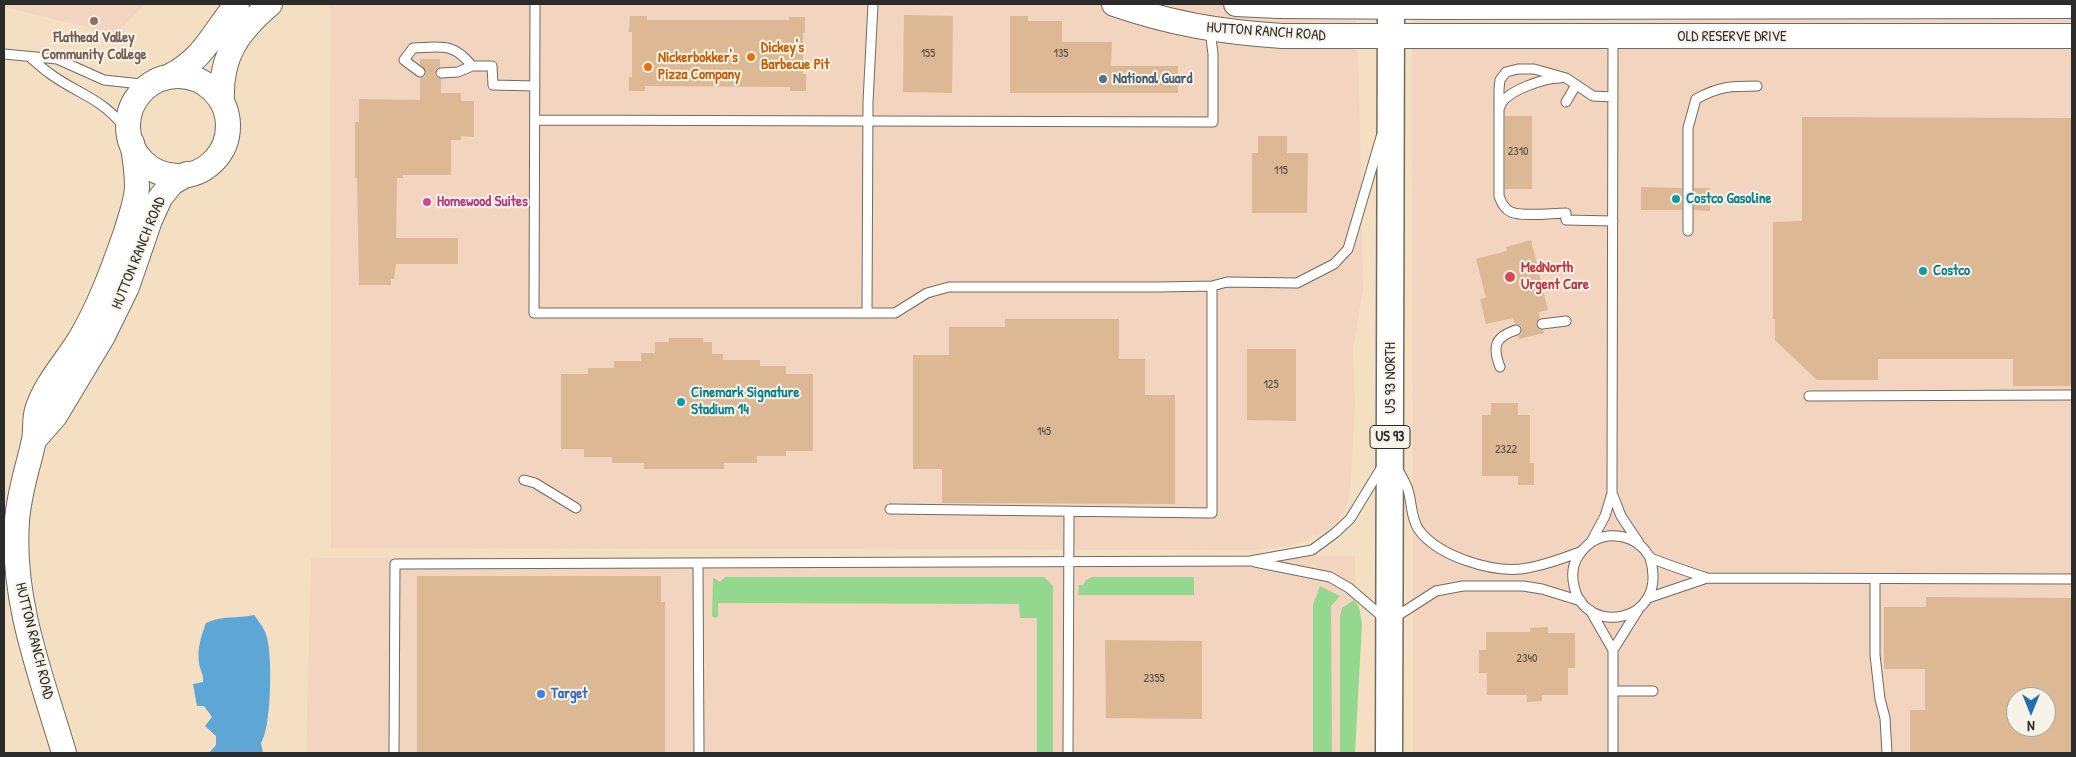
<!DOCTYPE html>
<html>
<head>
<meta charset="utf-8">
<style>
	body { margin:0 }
	#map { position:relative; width:2076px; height:757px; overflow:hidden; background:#f4dfc3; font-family:"Patrick Hand",sans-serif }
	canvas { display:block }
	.frame { position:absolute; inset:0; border:5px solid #2b2b2b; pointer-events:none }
	.north { position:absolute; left:2006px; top:687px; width:50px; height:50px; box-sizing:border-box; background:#f7f3e8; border:1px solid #a5a39c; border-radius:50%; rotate:180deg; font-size:14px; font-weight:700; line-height:20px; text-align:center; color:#2b2b2b }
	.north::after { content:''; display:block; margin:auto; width:18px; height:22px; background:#1f6fb2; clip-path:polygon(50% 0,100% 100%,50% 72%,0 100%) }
</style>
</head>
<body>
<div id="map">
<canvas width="2076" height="757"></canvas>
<div class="frame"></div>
<div class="north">N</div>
</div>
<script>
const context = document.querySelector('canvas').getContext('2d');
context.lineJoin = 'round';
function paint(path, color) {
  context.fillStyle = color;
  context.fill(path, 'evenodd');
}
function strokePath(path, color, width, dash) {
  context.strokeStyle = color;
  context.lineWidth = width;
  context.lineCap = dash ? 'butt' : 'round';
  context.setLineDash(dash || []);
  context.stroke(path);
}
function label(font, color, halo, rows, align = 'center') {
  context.font = font + ' "Patrick Hand",sans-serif';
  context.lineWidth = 4;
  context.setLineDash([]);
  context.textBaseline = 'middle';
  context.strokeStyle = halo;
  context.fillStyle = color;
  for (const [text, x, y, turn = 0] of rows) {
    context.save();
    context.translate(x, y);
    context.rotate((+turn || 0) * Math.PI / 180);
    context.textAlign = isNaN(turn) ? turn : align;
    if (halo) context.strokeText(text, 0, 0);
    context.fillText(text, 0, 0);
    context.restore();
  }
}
const built = new Path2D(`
	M 4,4 L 145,4 L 116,34 L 4,7 Z
	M 330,4 L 1355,4 L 1359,83 L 1363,289 L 1353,349 L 1355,409 L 1350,494 L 1345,509 L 1337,522 L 1326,531 L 1302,542 L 1281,547 L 1256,550 L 331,548 Z
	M 1412,4 L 2072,4 L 2072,753 L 1413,753 ZM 2016,697 L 2046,697 L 2046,727 L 2016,727 Z
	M 1355,556 L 1354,753 L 306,753 L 311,558 Z`);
const green = new Path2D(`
	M 725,577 L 1044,577 L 1053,586 L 1053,753 L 1037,753 L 1037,618 L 1020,618 L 1019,604 L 718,603 L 718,617 L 715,618 L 712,616 L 713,579 L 714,578 L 720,582 Z
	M 1092,577 L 1194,577 L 1194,595 L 1078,595 L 1079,585 L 1083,585 L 1086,580 Z
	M 1320,586 L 1340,596 L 1331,606 L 1332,753 L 1313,753 L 1313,605 Z
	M 1354,600 L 1359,607 L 1362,623 L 1355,753 L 1340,753 L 1340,617 L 1342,608 Z`);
const water = new Path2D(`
	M 254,615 C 261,624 267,632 268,643 C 272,662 271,728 261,743 L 263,753 L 209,753 L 216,745 L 216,736 L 205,726 L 212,717 L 204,706 L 197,706 L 193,684 L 203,682 C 204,675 200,670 199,663 C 197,648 201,637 206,623 C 223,615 236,619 254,615 Z`);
const building = new Path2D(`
	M 904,15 L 953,16 L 952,93 L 903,92 Z
	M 630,16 L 647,16 L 647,20 L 789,20 L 789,17 L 805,17 L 805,33 L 803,33 L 803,74 L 806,74 L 806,91 L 790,91 L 790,87 L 645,86 L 645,91 L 629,91 L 629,77 L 632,77 L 632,32 L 629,32 Z
	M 1010,16 L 1028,16 L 1028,21 L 1062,21 L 1062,42 L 1112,42 L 1111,66 L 1178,66 L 1178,93 L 1010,93 Z
	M 420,59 L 440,59 L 440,67 L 437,68 L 435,73 L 436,77 L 441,79 L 441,93 L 461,93 L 461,101 L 474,101 L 474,137 L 461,136 L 461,140 L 451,140 L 451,175 L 403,175 L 403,178 L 397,178 L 396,238 L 458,238 L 458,264 L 396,264 L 394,279 L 391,279 L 391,285 L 359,285 L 357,178 L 355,178 L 355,122 L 359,122 L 359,99 L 420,100 L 420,78 L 425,76 L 426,72 L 420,64 Z
	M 1505,116 L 1532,116 L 1532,189 L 1505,189 Z
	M 1802,117 L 2072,118 L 2072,386 L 2013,386 L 2013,359 L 1878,359 L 1878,380 L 1817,380 L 1775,340 L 1775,319 L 1773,319 L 1773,222 L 1802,221 Z
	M 1258,136 L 1287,136 L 1287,153 L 1308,153 L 1307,213 L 1252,213 L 1252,153 L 1258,153 Z
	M 1641,187 L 1682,188 L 1682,210 L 1641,210 Z
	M 1694,188 L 1710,188 L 1710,211 L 1694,210 Z
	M 1531,240 L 1548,310 L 1539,312 L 1540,318 L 1536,322 L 1537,327 L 1543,330 L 1544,333 L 1519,339 L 1518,336 L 1521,334 L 1522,328 L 1520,325 L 1515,324 L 1513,318 L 1486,324 L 1480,299 L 1486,298 L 1476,259 L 1507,251 L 1506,247 Z
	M 1005,319 L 1119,319 L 1119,359 L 1145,359 L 1145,395 L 1175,395 L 1175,504 L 942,503 L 942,469 L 913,469 L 913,355 L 949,355 L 949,327 L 1005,327 Z
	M 669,338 L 703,338 L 703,342 L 712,342 L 712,354 L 723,354 L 723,360 L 760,360 L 760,366 L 786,366 L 786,374 L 813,374 L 813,451 L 786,451 L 786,456 L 757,456 L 757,463 L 724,463 L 724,469 L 644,469 L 644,463 L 612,463 L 612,457 L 584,457 L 584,449 L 561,449 L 561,374 L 588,374 L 588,368 L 614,368 L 614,361 L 641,361 L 641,353 L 655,353 L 655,342 L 669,342 Z
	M 1247,349 L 1296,349 L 1296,421 L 1247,420 Z
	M 1491,403 L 1518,403 L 1518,415 L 1530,415 L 1530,463 L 1534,463 L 1534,485 L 1518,485 L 1518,476 L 1482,476 L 1482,415 L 1491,415 Z
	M 417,576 L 661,576 L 661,602 L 665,602 L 665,753 L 417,753 Z
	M 1926,597 L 2072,598 L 2072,753 L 1910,753 L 1910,710 L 1925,710 L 1925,669 L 1884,669 L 1884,607 L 1926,607 ZM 2016,697 L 2046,697 L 2046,727 L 2016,727 Z
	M 1548,627 L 1548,633 L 1575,633 L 1575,668 L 1568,668 L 1568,695 L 1542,695 L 1542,701 L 1527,702 L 1527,695 L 1487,695 L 1487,673 L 1479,673 L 1479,650 L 1486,650 L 1486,632 L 1530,632 L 1530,628 Z
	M 1105,640 L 1202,641 L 1202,719 L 1106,718 Z`);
const lane = new Path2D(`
	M 535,4 L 534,313 L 895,313 L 927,293 L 949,287 L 1160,287 L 1212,286 L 1227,282 L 1297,283 L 1334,264 L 1348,249 L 1381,137
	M 4,54 L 57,59 L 104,80 L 150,85
	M 31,58 C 37,63 43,69 49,73 C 80,96 105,98 129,134
	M 420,72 L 404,60 L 413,48 C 441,47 453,42 472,66 L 492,66 L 493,85 L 535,86
	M 441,73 L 458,72 L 472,66
	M 1566,102 L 1576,85
	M 1500,107 C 1504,91 1545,78 1560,78
	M 535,120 L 1213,122 L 1213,54 L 1210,30
	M 1613,221 L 1566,220 L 1566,213 C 1552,213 1523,217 1511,212 C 1504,209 1501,202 1499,196 L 1499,89 L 1500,80 L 1506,72 L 1518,69 L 1534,69 L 1566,78 L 1593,96 L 1613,97
	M 1688,231 L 1688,128 L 1696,99 C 1720,86 1731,86 1757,86
	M 867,313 L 868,102 L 873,4
	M 1542,324 L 1566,321
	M 1500,367 C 1492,346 1495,337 1516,330
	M 1809,396 L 2072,395
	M 1398,469 C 1401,476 1406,483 1408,490 C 1412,503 1411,519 1419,530 C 1438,556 1490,572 1521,569 C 1542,566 1561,559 1580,552
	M 524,480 L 535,483 L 576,508
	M 1612,493 L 1621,516 L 1639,543
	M 890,509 L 1212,513 L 1212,286
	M 1591,542 L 1605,516 L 1612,493 L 1613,37
	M 1650,558 C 1670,624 1584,637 1574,586 C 1572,577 1572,568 1576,560 C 1583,547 1593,538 1608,536 C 1621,535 1634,539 1643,548 C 1647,552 1648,557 1653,559 C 1671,566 1689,572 1707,578
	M 1255,562 L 1330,577 L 1349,588 L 1384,618
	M 698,564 L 699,753
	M 1875,579 L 1875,655 L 1880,699 L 1885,718 L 1887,753
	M 1648,598 L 1707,578 L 2072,579
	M 1590,610 L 1613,650 L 1613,753
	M 1394,618 L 1436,591 L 1463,586 L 1523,586 L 1542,589 L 1581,601
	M 1613,650 L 1638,610
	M 1613,691 L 1653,691
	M 394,753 L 395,564 L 1250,561 L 1312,550 L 1335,533 L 1350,519 L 1383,465
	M 1068,753 L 1069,513`);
const secondary = new Path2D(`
	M 1114,4 C 1172,24 1221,32 1282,36 L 2072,36
	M 1236,4 L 1279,6 L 1440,7 L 2072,6
	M 170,76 C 204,59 214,31 237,4
	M128 126a50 50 0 1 1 100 0a50 50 0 1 1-100 0Z
	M 222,101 C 220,57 237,32 270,4
	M 34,440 L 55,416 L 103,336 L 127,287 L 150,220 L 160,198 L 172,183 L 187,174
	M 64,753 C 42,678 11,601 17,521 C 19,492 28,468 34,440 C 36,431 34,420 37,410 C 45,384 66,362 80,339 C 100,305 113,269 126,232 C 130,218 136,203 137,188 C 137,173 135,158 132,143`);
const primary = new Path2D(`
	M 1389,753 L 1391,4`);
const markers = [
	[94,21,5,"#8d6e63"],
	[751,57,5,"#e8710a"],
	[648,67,5,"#e8710a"],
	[1103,79,5,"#5c6f8a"],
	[1676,199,5,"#0f9aa8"],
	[427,202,5,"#d1479c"],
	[1923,271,5,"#0f9aa8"],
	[1510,277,6,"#e0444e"],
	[681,402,5,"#0f9aa8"],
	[541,694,5,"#3f7fe0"]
];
const numberNames = [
	["155",928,54],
	["135",1061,54],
	["2310",1518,152],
	["115",1281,171],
	["125",1271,385],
	["145",1044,432],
	["2322",1506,450],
	["2340",1527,659],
	["2355",1154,679]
];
const shields = [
	[1390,437,40]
];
const shieldNames = [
	["US 93",1390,437]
];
const streetNames = [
	["HUTTON RANCH ROAD",1266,32,4],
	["OLD RESERVE DRIVE",1732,37],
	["HUTTON RANCH ROAD",139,253,-68],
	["US 93 NORTH",1391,378,-90],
	["HUTTON RANCH ROAD",34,641,76]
];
const educationNames = [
	["Flathead Valley",94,38],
	["Community College",94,55]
];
const foodNames = [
	["Dickey's",761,48],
	["Barbecue Pit",761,65],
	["Nickerbokker's",658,58],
	["Pizza Company",658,75]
];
const serviceNames = [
	["National Guard",1113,79]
];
const cultureNames = [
	["Costco Gasoline",1686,199],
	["Costco",1933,271],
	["Cinemark Signature",691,393],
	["Stadium 14",691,410]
];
const hotelNames = [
	["Homewood Suites",437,202]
];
const healthNames = [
	["MedNorth",1521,268],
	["Urgent Care",1521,285]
];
const shopNames = [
	["Target",551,694]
];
paint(built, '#f3d4bf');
paint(green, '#94d890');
paint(water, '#5ea6d5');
paint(building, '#dcb894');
strokePath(lane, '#716a60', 11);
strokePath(secondary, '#716a60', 26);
strokePath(primary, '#716a60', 29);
strokePath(lane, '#fff', 9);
strokePath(secondary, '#fff', 24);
strokePath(primary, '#fff', 26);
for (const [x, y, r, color] of markers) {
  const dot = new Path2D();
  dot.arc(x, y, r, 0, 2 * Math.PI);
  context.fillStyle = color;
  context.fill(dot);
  strokePath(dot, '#f7f3e8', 2);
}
label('12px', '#574e45', null, numberNames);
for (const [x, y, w] of shields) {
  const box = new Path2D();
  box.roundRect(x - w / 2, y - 11.5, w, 23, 4);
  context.fillStyle = '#f7f3e8';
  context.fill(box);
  strokePath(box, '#2b2b2b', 1);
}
label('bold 14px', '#2b2b2b', null, shieldNames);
label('15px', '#2b2b2b', '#f7f3e8', streetNames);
label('bold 15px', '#785e54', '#f7f3e8', educationNames);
label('bold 15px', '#c56008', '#f7f3e8', foodNames, 'left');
label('bold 15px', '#4e5e75', '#f7f3e8', serviceNames, 'left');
label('bold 15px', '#0d838f', '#f7f3e8', cultureNames, 'left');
label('bold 15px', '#b23c85', '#f7f3e8', hotelNames, 'left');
label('bold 15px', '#be3a42', '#f7f3e8', healthNames, 'left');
label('bold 15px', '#366cbe', '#f7f3e8', shopNames, 'left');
</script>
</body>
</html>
